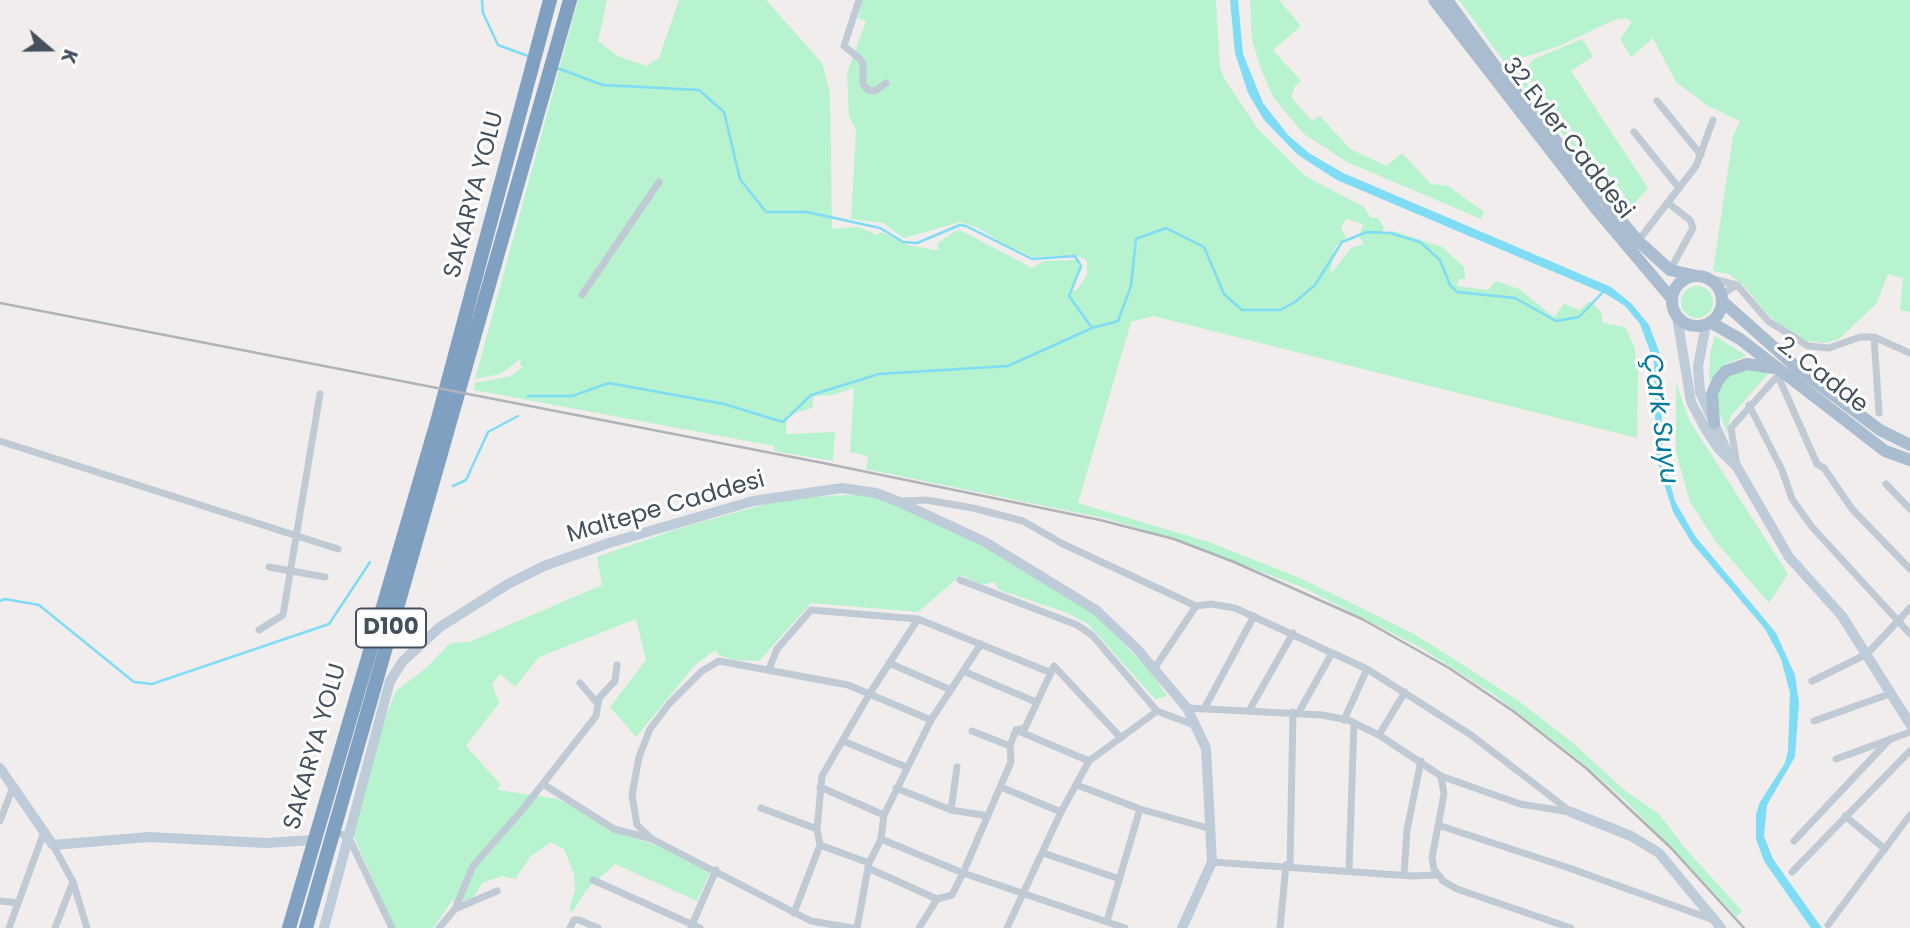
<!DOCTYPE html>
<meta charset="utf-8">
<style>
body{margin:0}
#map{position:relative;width:1910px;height:928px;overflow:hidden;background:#f1eded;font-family:Poppins,sans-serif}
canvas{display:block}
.north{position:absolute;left:14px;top:14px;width:70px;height:70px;-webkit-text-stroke:5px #fff;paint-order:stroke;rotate:110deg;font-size:19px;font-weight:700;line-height:28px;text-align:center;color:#44515d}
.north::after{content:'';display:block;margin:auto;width:24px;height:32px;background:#44515d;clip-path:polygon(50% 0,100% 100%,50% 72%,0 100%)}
</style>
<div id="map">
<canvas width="1910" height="928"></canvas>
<div class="north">K</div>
</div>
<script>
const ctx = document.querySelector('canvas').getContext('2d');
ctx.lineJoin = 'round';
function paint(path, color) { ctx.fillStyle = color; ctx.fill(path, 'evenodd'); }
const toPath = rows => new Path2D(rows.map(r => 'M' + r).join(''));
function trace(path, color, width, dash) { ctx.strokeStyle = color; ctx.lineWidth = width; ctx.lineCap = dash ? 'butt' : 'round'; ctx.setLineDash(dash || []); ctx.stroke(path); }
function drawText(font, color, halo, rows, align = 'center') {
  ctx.font = font + ' Poppins,sans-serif'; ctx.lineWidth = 6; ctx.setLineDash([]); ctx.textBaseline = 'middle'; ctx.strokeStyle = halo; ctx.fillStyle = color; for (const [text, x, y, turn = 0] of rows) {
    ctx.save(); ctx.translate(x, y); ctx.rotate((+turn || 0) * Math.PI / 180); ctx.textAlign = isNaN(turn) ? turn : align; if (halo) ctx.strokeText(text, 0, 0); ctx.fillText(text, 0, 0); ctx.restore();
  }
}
paint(toPath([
 [578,0,607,0,598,41,618,56,646,66,659,58,679,0,766,0,822,63,830,93,832,229,859,227,877,235,881,232,908,245,935,250,939,249,937,244,955,231,962,231,1032,268,1044,261,1077,260,1079,268,1070,291,1077,290,1087,275,1087,261,1076,255,1033,257,1006,245,976,227,960,222,904,238,883,223,851,219,856,129,849,117,847,73,866,21,858,18,862,0,1216,0,1220,68,1225,80,1258,129,1305,176,1364,207,1371,218,1378,218,1384,228,1381,234,1393,231,1442,247,1464,267,1465,279,1459,279,1457,286,1488,290,1496,281,1519,289,1554,317,1564,304,1580,310,1590,301,1601,312,1603,323,1625,327,1634,346,1638,369,1637,438,1153,316,1131,322,1078,503,1209,542,1300,578,1416,635,1516,699,1573,743,1623,789,1659,814,1684,847,1742,911,1737,917,1625,800,1579,760,1496,696,1421,648,1304,588,1181,541,1108,519,866,469,868,456,850,452,854,388,833,395,814,396,812,408,787,415,786,434,835,432,833,461,774,451,774,446,474,390,475,383,511,376,523,367,520,365,521,359,500,374,475,379],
 [1346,219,1363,224,1359,237,1364,244,1351,248,1330,275,1335,247,1346,237,1341,227],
 [1250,0,1279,0,1301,26,1273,50,1301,81,1295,86,1291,97,1312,121,1320,116,1350,149,1386,166,1402,153,1431,184,1448,186,1484,212,1481,219,1347,162,1304,134,1273,97,1261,69,1252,40],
 [1459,0,1910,0,1910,312,1900,310,1903,278,1888,274,1877,303,1839,339,1825,343,1799,340,1767,314,1745,287,1729,274,1713,271,1733,136,1740,121,1708,106,1676,82,1653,38,1631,57,1620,39,1632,22,1626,18,1614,20,1559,46,1505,63],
 [1582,39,1593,56,1571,71,1648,188,1627,212,1509,69,1519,73,1621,199,1625,195,1523,71,1534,59],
 '1681 302a16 16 0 1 1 32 0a16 16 0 1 1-32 0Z',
 [1715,336,1747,356,1727,363,1709,382,1710,353],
 [1738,369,1763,370,1768,374,1730,417,1727,433,1715,402,1724,379],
 [1676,383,1689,420,1788,574,1769,603,1716,542,1690,502,1676,452],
 [861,494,895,503,976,541,1095,614,1149,670,1167,696,1155,699,1088,624,1065,612,999,590,994,582,982,585,961,575,918,612,811,603,759,661,734,660,719,655,715,650,696,664,636,737,610,707,646,660,636,619,539,657,515,687,500,674,492,684,499,703,466,746,500,784,498,790,558,799,624,835,662,847,710,872,697,901,615,864,587,889,573,911,569,910,575,890,574,874,564,849,551,842,530,857,515,879,502,876,482,883,472,900,452,901,433,928,395,928,353,835,383,723,396,691,426,668,450,643,469,642,602,585,597,557,680,528,784,499]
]), '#b6f3ce');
paint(toPath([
 [1230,0,1238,0,1243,54,1263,103,1288,135,1309,153,1343,173,1611,287,1632,304,1649,325,1660,354,1663,457,1675,501,1695,536,1776,633,1795,675,1799,703,1795,757,1767,805,1764,836,1773,859,1822,928,1811,928,1792,901,1764,861,1756,839,1756,814,1760,802,1785,763,1788,751,1790,693,1781,659,1765,629,1692,543,1673,512,1656,458,1654,362,1640,324,1625,306,1606,294,1337,180,1298,155,1264,120,1248,93,1235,53]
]), '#7fdcf5');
trace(toPath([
 [482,0,483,13,498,45,528,56],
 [557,68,603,85,699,90,724,112,740,179,766,212,807,212,880,228,903,242,917,243,960,225,966,226,1032,259,1075,256,1081,266,1069,296,1092,328],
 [528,396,572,396,609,383,724,404,783,422,811,395,879,374,1008,366,1092,328,1118,321,1131,286,1136,239,1166,228,1204,247,1224,294,1242,310,1280,310,1295,302,1315,285,1342,242,1367,232,1390,233,1420,242,1440,260,1450,285,1457,292,1515,298,1556,321,1579,317,1603,292],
 [453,486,466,480,488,432,518,416],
 [0,601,5,599,39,605,134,682,152,684,329,624,370,562]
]), '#7fdcf5', 2.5);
trace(toPath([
 [859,0,844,46,860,59,863,64,863,84,868,90,875,91,886,83],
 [1657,101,1701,155],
 [1634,132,1679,188],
 [1668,203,1690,220,1693,228,1670,270],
 [1638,241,1696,166,1713,120],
 [1705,277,1737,285],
 [582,295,659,182],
 [1721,295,1737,285,1768,321,1808,346,1829,348,1860,337,1874,337,1910,353],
 [1874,337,1879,413],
 [1778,376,1817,464,1824,468,1852,509,1910,569],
 [1749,405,1782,470,1792,499,1812,527,1910,634],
 [0,441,338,549],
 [1737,466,1731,428,1781,372],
 [1886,484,1910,509],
 [902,501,926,500,973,508,1023,521,1063,544,1196,606],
 [269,567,325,577],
 [960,580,1077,625,1092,635,1157,711],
 [259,630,283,615,320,394],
 [889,663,951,690],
 [769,669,777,649,811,610,918,619],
 [1154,669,1196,606,1211,604,1235,608,1367,669,1471,735,1571,812],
 [963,671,1036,702],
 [1812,681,1867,654,1910,608],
 [580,683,598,704],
 [1187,708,1322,715,1348,720,1379,735,1441,776,1444,794,1432,858,1434,869,1443,881,1457,889,1571,928],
 [1204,709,1254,616],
 [1250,709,1293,633],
 [1299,712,1332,653],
 [1344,720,1367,669],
 [1814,721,1892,693],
 [1016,730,1089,761],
 [972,731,1010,746],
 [1379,735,1405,692],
 [843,741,906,767],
 [1836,759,1910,732],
 [1441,776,1520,804,1570,812],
 [543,784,614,829,652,839,811,921,852,928],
 [1077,785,1140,809,1211,829],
 [820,787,884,815],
 [1001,787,1061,812],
 [896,788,951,810,988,816],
 [761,808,817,829],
 [951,810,957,767],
 [1845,816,1885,849],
 [0,821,13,787],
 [1438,825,1569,868,1711,919],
 [333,832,348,836,392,928],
 [652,839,637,825,632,795,639,757,650,729,669,704,702,671,719,661,848,685,931,720],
 [881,839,963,873,1125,928],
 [1794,841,1890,739],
 [53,845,73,882,87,928],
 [820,845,869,863],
 [1043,853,1120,879],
 [1212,862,1412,876,1438,875],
 [1290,866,1293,712],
 [868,868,937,899],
 [1349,870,1354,723],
 [1792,872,1910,751],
 [1404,875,1407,830,1421,761],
 [593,880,700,928],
 [0,901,18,903],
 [455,909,473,866,523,809,596,716,599,698,615,681,617,665],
 [794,913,820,845,817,829,822,776,870,693,918,619,1049,672],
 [1107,921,1140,809],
 [1828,925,1910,815],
 [691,927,716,870],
 [9,928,44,832],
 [55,928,73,882],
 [439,928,455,909,497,891],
 [570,928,574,920,579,920,598,928],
 [857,928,869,863,881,839,884,815,931,720,981,644],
 [919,928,937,899,952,895,963,873,1011,762,1010,746,1016,730,1025,728,1054,666,1121,738],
 [1007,928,1061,812,1089,761,1157,711,1194,725],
 [1280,928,1286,865]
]), '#bfcad5', 7);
trace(toPath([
 [1677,317,1691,402,1706,430,1718,448,1737,467,1789,557,1842,616,1910,724],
 [1706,325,1698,366,1700,392,1728,454],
 [0,768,53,845,149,837,266,843,313,840],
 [1571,812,1631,836,1659,853,1721,928],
 [324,928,390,681,403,661,440,627,508,584,544,566,609,543,753,501,842,488,876,493,897,501,985,542,1096,610,1137,649,1187,708,1206,748,1212,862,1182,928]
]), '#becbd9', 10);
trace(toPath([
 [1434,0,1596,209,1672,299],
 [1447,0,1498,70,1638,241,1670,270,1697,276],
 '1672 301a25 25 0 1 1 50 0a25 25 0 1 1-50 0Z',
 [1722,301,1797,368,1880,430,1910,445],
 [1710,322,1740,339,1885,451,1910,460],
 [1714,423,1712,394,1718,380,1726,371,1747,364,1773,368]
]), '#aabdd0', 12);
trace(toPath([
 [289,928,437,422,550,0],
 [306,928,570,0]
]), '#80a0c2', 14);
trace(toPath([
 [0,303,828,464,1100,520,1174,539,1234,562,1362,619,1449,668,1513,711,1586,768,1671,848,1744,928]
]), '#afb3b9', 2.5);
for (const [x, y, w] of [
 [391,628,70]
]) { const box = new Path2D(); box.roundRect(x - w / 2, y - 19.5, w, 39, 5); ctx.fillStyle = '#fff'; ctx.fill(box); trace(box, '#44515d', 2); }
drawText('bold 23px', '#44515d', null, [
 ["D100",391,628]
]);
drawText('24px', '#44515d', '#fff', [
 ["32 Evler Caddesi",1567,139,52],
 ["SAKARYA YOLU",475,195,-75],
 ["2. Cadde",1822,376,38],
 ["Maltepe Caddesi",666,508,-16],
 ["SAKARYA YOLU",316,747,-74]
]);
drawText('italic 26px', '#037a9c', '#fff', [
 ["Çark Suyu",1659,419,82]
]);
</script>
